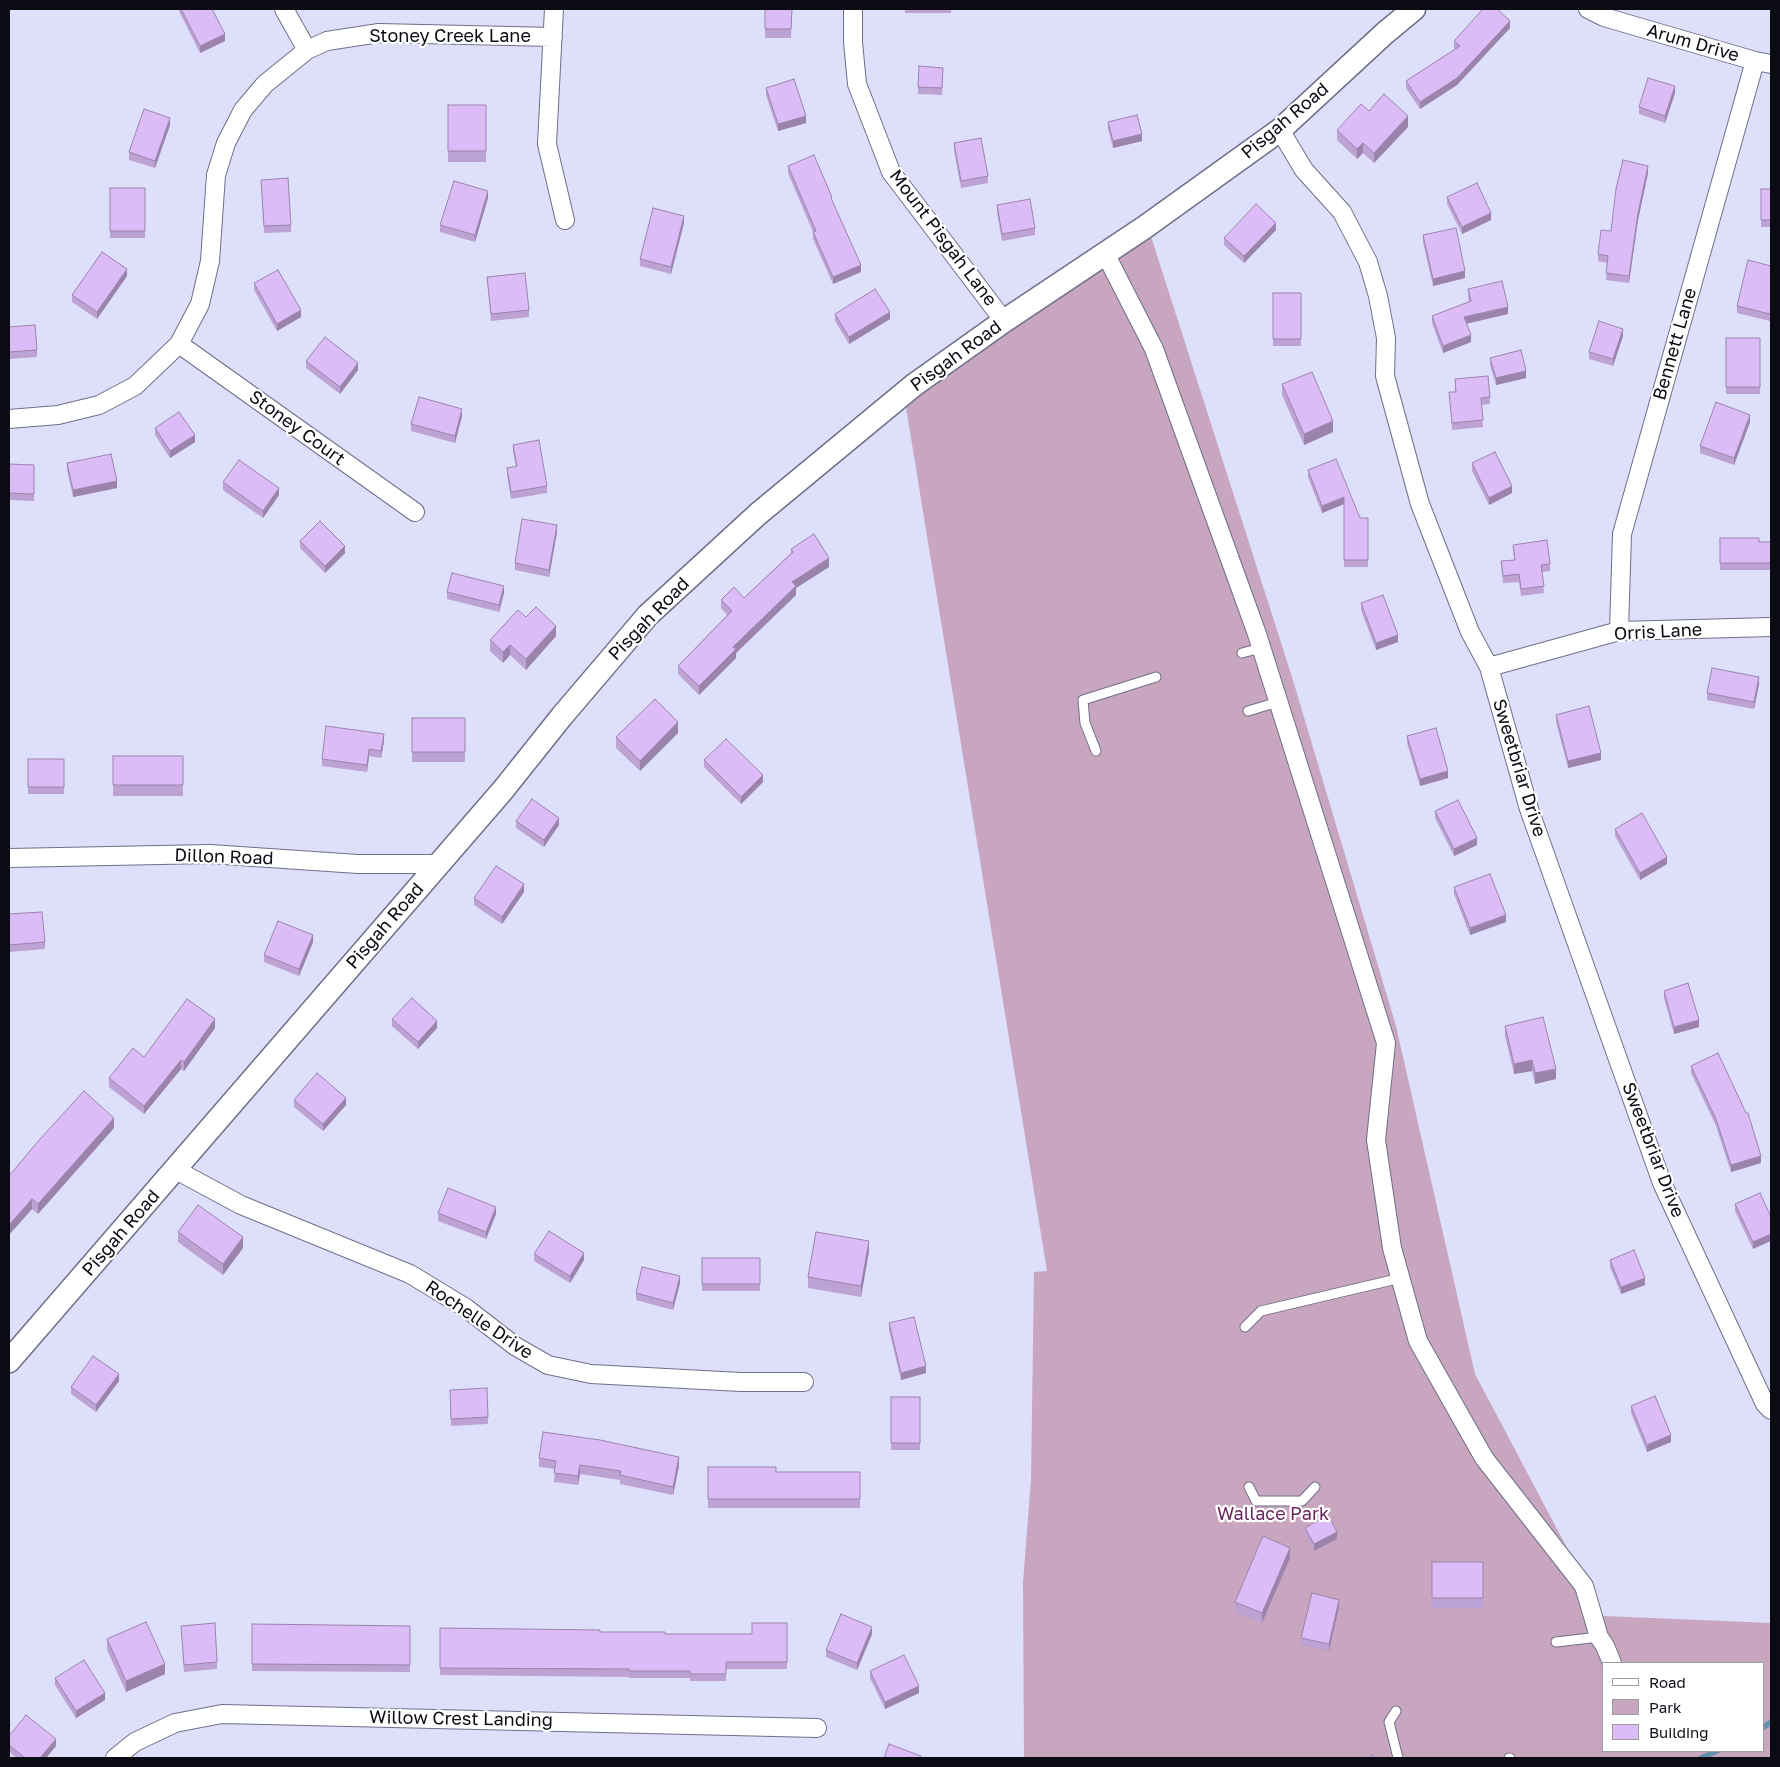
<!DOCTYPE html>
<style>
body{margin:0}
#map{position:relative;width:1780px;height:1767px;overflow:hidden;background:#dedffb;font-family:"Golos Text",sans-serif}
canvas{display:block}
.frame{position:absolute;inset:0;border:10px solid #0b0b14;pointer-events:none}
.legend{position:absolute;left:1602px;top:1662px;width:162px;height:90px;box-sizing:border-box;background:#fff;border:1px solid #9d9da1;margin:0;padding:6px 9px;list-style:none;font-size:15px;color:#0b0b14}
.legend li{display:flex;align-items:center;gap:10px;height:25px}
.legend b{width:25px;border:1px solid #9d9da1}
</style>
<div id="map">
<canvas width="1780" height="1767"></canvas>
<div class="frame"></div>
<ul class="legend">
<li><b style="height:6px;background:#fff"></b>Road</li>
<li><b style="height:14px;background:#c8a6bf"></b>Park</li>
<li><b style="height:14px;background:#dcbcf6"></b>Building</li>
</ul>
</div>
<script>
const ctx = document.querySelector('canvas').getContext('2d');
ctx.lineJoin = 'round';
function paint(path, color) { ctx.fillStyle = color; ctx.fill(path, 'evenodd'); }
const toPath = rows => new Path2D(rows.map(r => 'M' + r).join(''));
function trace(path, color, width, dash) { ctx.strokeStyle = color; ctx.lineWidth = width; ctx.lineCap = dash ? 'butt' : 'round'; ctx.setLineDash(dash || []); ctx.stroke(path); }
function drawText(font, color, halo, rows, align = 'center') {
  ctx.font = font + ' "Golos Text",sans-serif'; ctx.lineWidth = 4.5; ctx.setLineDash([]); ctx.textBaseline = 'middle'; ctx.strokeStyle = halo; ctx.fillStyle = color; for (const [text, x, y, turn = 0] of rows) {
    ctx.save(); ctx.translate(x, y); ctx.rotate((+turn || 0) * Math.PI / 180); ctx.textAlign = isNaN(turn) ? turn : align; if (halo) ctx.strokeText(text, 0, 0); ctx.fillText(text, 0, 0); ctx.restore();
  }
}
paint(toPath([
 [1148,227,1292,677,1396,1026,1475,1374,1603,1616,1771,1623,1771,1758,1024,1758,1023,1583,1031,1479,1034,1272,1047,1271,904,395],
 [1604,1663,1764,1663,1764,1751,1604,1751]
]), '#c8a6bf');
trace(toPath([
 [1764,1727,1771,1722],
 [1701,1758,1717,1751]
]), '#6291ae', 5.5);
const service = toPath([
 [1242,653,1261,648],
 [1248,711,1278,702],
 [1096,751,1085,723,1083,700,1156,677],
 [1245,1327,1261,1311,1401,1278],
 [1249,1487,1256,1501,1302,1501,1315,1487],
 [1556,1642,1599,1637],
 [1396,1711,1389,1722,1398,1758],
 [1509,1758,1510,1758]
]);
const minor = toPath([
 [284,9,307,50],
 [554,9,547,144,565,220],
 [853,9,853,42,857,84,891,172,1004,321],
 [1588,9,1604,17,1755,61,1771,64],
 [1280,130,1304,170,1342,212,1368,262,1378,296,1386,338,1385,376,1420,504,1470,632,1489,667,1529,809,1662,1183,1765,1404,1771,1410],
 [1105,253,1154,349,1257,634,1386,1043,1376,1140,1392,1248,1418,1341,1484,1458,1584,1586,1599,1637,1605,1646,1612,1663],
 [179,344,415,512],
 [9,419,58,415,99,405,135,386,179,344,200,304,210,261,216,175,226,143,243,110,265,84,307,50,327,41,379,33,553,37],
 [1619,631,1622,534,1755,61],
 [1489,667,1619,631,1771,627],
 [9,858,210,854,358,864,438,864],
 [176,1170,241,1205,410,1274,466,1308,515,1346,548,1365,591,1374,741,1382,804,1382],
 [115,1758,135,1742,175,1723,222,1714,817,1728]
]);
const tertiary = toPath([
 [9,1361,503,790,562,716,648,615,758,514,914,385,1004,321,1145,227,1280,130,1385,33,1414,9]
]);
trace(service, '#6f6f88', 11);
trace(minor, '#6f6f88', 20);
trace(tertiary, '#6f6f88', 25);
trace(service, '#fff', 9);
trace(minor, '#fff', 18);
trace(tertiary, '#fff', 22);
paint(toPath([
 [178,9,212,9,225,41,200,53],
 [765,9,792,9,791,38,765,38],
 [905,9,951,9,951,13,905,13],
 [1510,28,1457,85,1420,109,1406,88,1406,81,1455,49,1454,48,1454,41],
 [943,75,942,95,918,94,918,87],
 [766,88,806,123,778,131,766,95],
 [1675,93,1665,123,1639,114,1639,107],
 [448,105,486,105,486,162,448,162],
 [1369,111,1408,127,1374,163,1363,153,1357,159,1337,140,1337,130],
 [1108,122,1142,141,1113,148,1108,129],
 [170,125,155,168,129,160,129,152],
 [954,143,988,176,988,183,961,188,954,150],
 [788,166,832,202,861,272,833,284,813,239,813,232,788,173],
 [1648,173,1638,220,1629,283,1606,280,1607,263,1598,261,1598,254,1611,231],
 [261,180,291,225,291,232,264,233],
 [110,188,145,188,145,238,110,238],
 [1761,189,1771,189,1771,227,1761,227],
 [1447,197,1491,220,1462,234,1447,204],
 [488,198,475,242,440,232,440,225],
 [997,205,1035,228,1035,235,1002,241,997,212],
 [684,223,671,274,640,266,640,259],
 [1276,230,1244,263,1224,245,1224,238],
 [1423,235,1465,278,1433,286,1423,242],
 [1771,266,1770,321,1737,313,1737,306],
 [127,276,97,319,72,302,72,295],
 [487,277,529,310,529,317,491,321],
 [254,283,301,317,277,331,254,290],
 [1468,289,1508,314,1466,324,1471,342,1443,353,1432,323,1432,316,1469,302,1468,296],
 [1273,293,1301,293,1301,346,1273,346],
 [835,314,890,319,849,344,835,321],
 [9,327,37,350,37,357,9,359],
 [1623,336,1613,366,1589,359,1589,352],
 [1726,338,1760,338,1760,394,1726,394],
 [1490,358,1526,378,1496,385,1490,365],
 [306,361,358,370,340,394,306,368],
 [1455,379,1490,397,1490,404,1481,405,1483,427,1452,430,1449,392,1455,392],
 [1282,384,1333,432,1304,445,1282,395],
 [462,416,455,443,411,431,411,424],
 [1750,422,1734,465,1700,453,1700,446],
 [155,428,195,442,170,458,155,435],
 [513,445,547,486,547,493,511,499,507,475,507,468,516,467,513,452],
 [67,463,117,488,73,497,67,470],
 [1472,463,1512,493,1489,505,1472,471],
 [9,464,34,465,34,501,9,500],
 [1308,470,1360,518,1368,518,1368,567,1344,567,1344,504,1322,513,1308,477],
 [223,482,279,495,263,518,223,490],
 [557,532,549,577,515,570,515,563],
 [1720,538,1759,542,1771,542,1771,570,1720,570],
 [300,541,345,553,325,573,300,548],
 [1513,545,1550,564,1550,571,1542,572,1544,593,1521,596,1519,582,1503,583,1501,561,1514,560],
 [791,549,829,567,796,588,796,595,736,653,736,658,699,695,678,674,678,666,727,615,721,608,721,600,744,598,791,553],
 [447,592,504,593,499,612,447,599],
 [1361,603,1398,642,1376,650,1361,610],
 [526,617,556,636,526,670,510,655,503,663,490,651,490,640],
 [1759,684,1754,709,1707,700,1707,693],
 [1556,715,1601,760,1568,768,1556,722],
 [412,718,465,718,465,762,412,762],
 [678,733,640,771,616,748,616,737],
 [1407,736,1448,778,1420,786,1407,743],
 [384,741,381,758,369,756,367,772,322,766,322,759],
 [113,756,183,756,183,796,113,796],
 [28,759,64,759,64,794,28,794],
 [704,760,763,782,741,804,704,767],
 [1435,811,1477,845,1454,856,1435,818],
 [516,821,559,825,544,847,516,828],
 [1615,829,1667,864,1640,880,1615,836],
 [1454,887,1506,922,1470,935,1454,894],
 [524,892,502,924,474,905,474,898],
 [9,914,45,942,45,949,9,952],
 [313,942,299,976,264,962,264,955],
 [1664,991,1699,1027,1674,1034,1664,998],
 [392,1019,437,1028,418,1049,392,1026],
 [1505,1026,1556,1079,1535,1084,1532,1071,1514,1074,1505,1036],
 [215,1028,184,1071,181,1069,144,1114,109,1087,109,1078,144,1057],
 [1691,1066,1761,1163,1731,1172,1716,1126,1691,1073],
 [294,1100,346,1105,323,1131,294,1107],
 [114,1128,38,1214,32,1209,9,1176],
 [1735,1204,1771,1217,1753,1249,1735,1211],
 [438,1213,496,1214,486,1239,438,1221],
 [178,1232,243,1248,223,1275,178,1242],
 [869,1251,861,1297,808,1288,808,1277],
 [534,1254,584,1260,570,1283,534,1261],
 [702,1258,760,1258,760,1291,702,1291],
 [1610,1260,1645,1285,1621,1294,1610,1267],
 [680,1283,673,1310,636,1300,636,1293],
 [889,1323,926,1373,901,1380,889,1330],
 [119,1381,96,1412,71,1394,71,1387],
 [450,1397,488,1417,488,1424,451,1426],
 [891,1397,920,1397,920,1450,891,1450],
 [1631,1406,1671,1442,1647,1452,1631,1413],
 [539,1458,679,1466,673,1495,620,1484,620,1480,580,1474,578,1485,554,1482,555,1469,539,1467],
 [708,1467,776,1472,860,1472,860,1508,708,1508],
 [1305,1528,1337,1539,1314,1551,1305,1535],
 [1290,1558,1262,1623,1235,1612,1235,1602],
 [1432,1562,1483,1562,1483,1608,1432,1608],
 [1339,1607,1329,1651,1301,1645,1301,1638],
 [787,1623,787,1669,726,1669,726,1681,690,1681,690,1678,629,1678,629,1677,440,1675,440,1628,665,1634,752,1634],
 [252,1624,410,1626,410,1672,252,1671],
 [181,1626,217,1662,217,1669,184,1672],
 [872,1634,857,1670,826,1657,826,1650],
 [107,1639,165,1674,126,1692,107,1650],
 [870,1671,919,1693,885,1709,870,1678],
 [55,1678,105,1700,76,1718,55,1685],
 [9,1736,56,1746,46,1758,17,1758,9,1752]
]), '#bda2d4');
paint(toPath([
 [1510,21,1510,28,1457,85,1420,109,1420,102],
 [225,34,225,41,200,53,200,46],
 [1675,86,1675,93,1665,123,1665,116],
 [806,116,806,123,778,131,778,124],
 [1408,116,1408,127,1374,163,1374,153],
 [170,118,170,125,155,168,155,161],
 [1142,134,1142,141,1113,148,1113,141],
 [1363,143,1363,153,1357,159,1357,149],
 [1648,166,1648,173,1638,220,1629,283,1629,276,1638,213],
 [488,191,488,198,475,242,475,235],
 [1491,213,1491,220,1462,234,1462,227],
 [684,216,684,223,671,274,671,267],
 [1276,223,1276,230,1244,263,1244,256],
 [861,265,861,272,833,284,833,277],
 [127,269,127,276,97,319,97,312],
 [1465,271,1465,278,1433,286,1433,279],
 [1508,307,1508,314,1464,324,1464,317],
 [301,310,301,317,277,331,277,324],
 [890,312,890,319,849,344,849,337],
 [1623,329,1623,336,1613,366,1613,359],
 [1471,335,1471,342,1443,353,1443,346],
 [358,363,358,370,340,394,340,387],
 [1526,371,1526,378,1496,385,1496,378],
 [462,409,462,416,455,443,455,436],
 [1750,415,1750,422,1734,465,1734,458],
 [1333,421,1333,432,1304,445,1304,434],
 [195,435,195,442,170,458,170,451],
 [117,481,117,488,73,497,73,490],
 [1512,486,1512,493,1489,505,1489,498],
 [279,488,279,495,263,518,263,511],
 [1344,497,1344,504,1322,513,1322,506],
 [557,525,557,532,549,577,549,570],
 [345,546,345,553,325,573,325,566],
 [829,558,829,567,796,588,796,595,736,653,736,658,699,695,699,686,733,647,792,582],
 [504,586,504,593,499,612,499,605],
 [556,626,556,636,526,670,526,659],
 [1398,635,1398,642,1376,650,1376,643],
 [510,645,510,655,503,663,503,652],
 [1759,677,1759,684,1754,709,1754,702],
 [678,722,678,733,640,771,640,761],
 [384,734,384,741,381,758,381,751],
 [369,749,369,756,367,772,367,765],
 [1601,753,1601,760,1568,768,1568,761],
 [1448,771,1448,778,1420,786,1420,779],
 [763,775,763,782,741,804,741,797],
 [559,818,559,825,544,847,544,840],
 [1477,838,1477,845,1454,856,1454,849],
 [1667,857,1667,864,1640,880,1640,873],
 [524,884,524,892,502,924,502,917],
 [1506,915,1506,922,1470,935,1470,928],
 [313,935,313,942,299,976,299,969],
 [215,1019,215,1028,184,1071,184,1062],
 [1699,1020,1699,1027,1674,1034,1674,1027],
 [437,1021,437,1028,418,1049,418,1042],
 [181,1060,181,1069,144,1114,144,1106],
 [1532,1060,1532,1071,1514,1074,1514,1064],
 [1556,1069,1556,1079,1535,1084,1535,1073],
 [346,1098,346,1105,323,1131,323,1124],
 [114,1118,114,1128,38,1214,38,1204],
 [1761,1156,1761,1163,1731,1172,1731,1165],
 [32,1199,32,1209,9,1235,9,1225],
 [496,1207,496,1214,486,1239,486,1232],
 [1771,1234,1771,1241,1753,1249,1753,1242],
 [243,1237,243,1248,223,1275,223,1264],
 [869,1241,869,1251,861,1297,861,1286],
 [584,1253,584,1260,570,1283,570,1276],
 [680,1276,680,1283,673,1310,673,1303],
 [1645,1278,1645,1285,1621,1294,1621,1287],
 [926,1366,926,1373,901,1380,901,1373],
 [119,1374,119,1381,96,1412,96,1405],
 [1671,1435,1671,1442,1647,1452,1647,1445],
 [679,1457,679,1466,673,1495,673,1487],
 [580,1465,580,1474,578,1485,578,1476],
 [1337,1532,1337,1539,1314,1551,1314,1544],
 [1290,1548,1290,1558,1262,1623,1262,1613],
 [1339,1600,1339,1607,1329,1651,1329,1644],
 [872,1627,872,1634,857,1670,857,1663],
 [165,1664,165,1674,126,1692,126,1681],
 [919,1686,919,1693,885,1709,885,1702],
 [105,1693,105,1700,76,1718,76,1711],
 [56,1739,56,1746,46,1758,40,1758]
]), '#9a84ac');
const building = toPath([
 [181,9,212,9,225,34,200,46,181,9],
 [765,9,792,9,791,29,765,29,765,9],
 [1483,9,1497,9,1510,21,1457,78,1420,102,1406,81,1460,46,1454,41,1483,9],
 [919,66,943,68,942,88,918,87,919,66],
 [1648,78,1675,86,1665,116,1639,107,1648,78],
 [794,79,806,116,778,124,766,88,794,79],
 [1384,94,1408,116,1374,153,1363,143,1357,149,1337,130,1361,104,1369,111,1384,94],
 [448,105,486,105,486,151,448,151,448,105],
 [144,109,170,118,155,161,129,152,144,109],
 [1137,115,1142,134,1113,141,1108,122,1137,115],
 [981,138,988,176,961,181,954,143,981,138],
 [814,155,832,197,831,198,861,265,833,277,813,232,816,231,788,166,814,155],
 [1623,160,1648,166,1638,213,1629,276,1606,273,1608,256,1598,254,1601,230,1611,231,1616,189,1623,160],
 [288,178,291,225,264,226,261,180,288,178],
 [454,181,488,191,475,235,440,225,454,181],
 [1477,183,1491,213,1462,227,1447,197,1477,183],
 [110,188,145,188,145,231,110,231,110,188],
 [1761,189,1771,189,1771,220,1761,220,1761,189],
 [1030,199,1035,228,1002,234,997,205,1030,199],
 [1256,204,1276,223,1244,256,1224,238,1256,204],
 [653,208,684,216,671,267,640,259,653,208],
 [1456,228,1465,271,1433,279,1423,235,1456,228],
 [102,252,127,269,97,312,72,295,102,252],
 [1748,260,1771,266,1771,309,1770,314,1737,306,1748,260],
 [278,270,301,310,277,324,254,283,278,270],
 [525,273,529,310,491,314,487,277,525,273],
 [1502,281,1508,307,1464,317,1471,335,1443,346,1432,316,1471,301,1468,289,1502,281],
 [875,289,890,312,849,337,835,314,875,289],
 [1273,293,1301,293,1301,339,1273,339,1273,293],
 [1599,321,1623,329,1613,359,1589,352,1599,321],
 [35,325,37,350,9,352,9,327,35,325],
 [325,337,358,363,340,387,306,361,325,337],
 [1726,338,1760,338,1760,387,1726,387,1726,338],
 [1521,350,1526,371,1496,378,1490,358,1521,350],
 [1312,372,1333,421,1304,434,1282,384,1312,372],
 [1488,376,1490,397,1481,398,1483,420,1452,423,1449,392,1456,392,1455,379,1488,376],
 [419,397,462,409,455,436,411,424,419,397],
 [1716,402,1750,415,1734,458,1700,446,1716,402],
 [179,412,195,435,170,451,155,428,179,412],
 [539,440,547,486,511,492,507,468,517,466,513,445,539,440],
 [1495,452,1512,486,1489,498,1472,463,1495,452],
 [111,454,117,481,73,490,67,463,111,454],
 [1336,459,1360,518,1368,518,1368,560,1344,560,1344,497,1322,506,1308,470,1336,459],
 [239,460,279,488,263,511,223,482,239,460],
 [9,464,34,465,34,494,9,493,9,464],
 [522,519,557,525,549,570,515,563,522,519],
 [320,521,345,546,325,566,300,541,320,521],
 [814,534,829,558,792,582,796,586,733,647,736,649,699,686,678,666,732,611,721,600,734,587,744,598,793,552,791,549,814,534],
 [1720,538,1759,538,1759,542,1771,542,1771,563,1720,563,1720,538],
 [1547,540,1550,564,1541,565,1544,586,1521,589,1519,574,1503,576,1501,561,1515,560,1513,545,1547,540],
 [452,573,504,586,499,605,447,592,452,573],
 [1383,595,1398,635,1376,643,1361,603,1383,595],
 [536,607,556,626,526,659,510,645,503,652,490,640,518,610,526,617,536,607],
 [1712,668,1759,677,1754,702,1707,693,1712,668],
 [655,699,678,722,640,761,616,737,655,699],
 [1589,706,1601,753,1568,761,1556,715,1589,706],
 [412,718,465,718,465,752,412,752,412,718],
 [326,726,384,734,381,751,369,749,367,765,322,759,326,726],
 [1436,728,1448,771,1420,779,1407,736,1436,728],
 [726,739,763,775,741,797,704,760,726,739],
 [113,756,183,756,183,785,113,785,113,756],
 [28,759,64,759,64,787,28,787,28,759],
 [532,799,559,818,544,840,516,821,532,799],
 [1458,800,1477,838,1454,849,1435,811,1458,800],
 [1642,813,1667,857,1640,873,1615,829,1642,813],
 [496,866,524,884,502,917,474,898,496,866],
 [1490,874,1506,915,1470,928,1454,887,1490,874],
 [42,912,45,942,9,945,9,914,42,912],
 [278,921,313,935,299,969,264,955,278,921],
 [1688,983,1699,1020,1674,1027,1664,991,1688,983],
 [412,998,437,1021,418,1042,392,1019,412,998],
 [187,999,215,1019,184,1062,181,1060,144,1106,109,1078,133,1048,144,1057,187,999],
 [1543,1017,1556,1069,1535,1073,1532,1060,1514,1064,1505,1026,1543,1017],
 [1718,1053,1746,1113,1748,1113,1761,1156,1731,1165,1716,1119,1691,1066,1718,1053],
 [317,1073,346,1098,323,1124,294,1100,317,1073],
 [84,1091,114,1118,38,1204,32,1199,9,1225,9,1176,40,1139,84,1091],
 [448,1188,496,1207,486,1232,438,1213,448,1188],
 [1760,1193,1771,1217,1771,1234,1753,1242,1735,1204,1760,1193],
 [198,1205,243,1237,223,1264,178,1232,198,1205],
 [549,1231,584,1253,570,1276,534,1254,549,1231],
 [816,1232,869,1241,861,1286,808,1277,816,1232],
 [1634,1250,1645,1278,1621,1287,1610,1260,1634,1250],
 [702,1258,760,1258,760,1284,702,1284,702,1258],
 [642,1267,680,1276,673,1303,636,1293,642,1267],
 [914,1317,926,1366,901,1373,889,1323,914,1317],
 [93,1356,119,1374,96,1405,71,1387,93,1356],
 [487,1388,488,1417,451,1419,450,1390,487,1388],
 [1655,1396,1671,1435,1647,1445,1631,1406,1655,1396],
 [891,1397,920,1397,920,1443,891,1443,891,1397],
 [543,1432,600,1440,679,1457,673,1487,620,1475,621,1471,580,1465,578,1476,554,1473,556,1461,539,1458,543,1432],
 [708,1467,776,1467,776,1472,860,1472,860,1499,708,1499,708,1467],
 [1328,1515,1337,1532,1314,1544,1305,1528,1328,1515],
 [1263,1536,1290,1548,1262,1613,1235,1602,1263,1536],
 [1432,1562,1483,1562,1483,1598,1432,1598,1432,1562],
 [1312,1593,1339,1600,1329,1644,1301,1638,1312,1593],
 [841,1614,872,1627,857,1663,826,1650,841,1614],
 [146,1622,165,1664,126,1681,107,1639,146,1622],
 [215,1623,217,1662,184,1665,181,1626,215,1623],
 [752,1623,787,1623,787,1662,726,1662,726,1674,690,1674,690,1671,629,1671,629,1669,440,1668,440,1628,600,1630,600,1632,665,1632,665,1634,752,1634,752,1623],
 [252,1624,410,1626,410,1665,252,1664,252,1624],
 [904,1655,919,1686,885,1702,870,1671,904,1655],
 [84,1660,105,1693,76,1711,55,1678,84,1660],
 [26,1715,56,1739,40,1758,25,1758,9,1745,9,1736,26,1715],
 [889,1744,921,1756,920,1758,884,1758,889,1744],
 [1373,1755,1375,1758,1368,1758,1373,1755]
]);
paint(building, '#dcbcf6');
trace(building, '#9a84ac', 1);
drawText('18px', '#0b0b14', '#fff', [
 ["Stoney Creek Lane",450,36],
 ["Arum Drive",1693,43,16],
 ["Pisgah Road",1285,121,-40],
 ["Mount Pisgah Lane",943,238,53],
 ["Bennett Lane",1675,344,-74],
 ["Pisgah Road",956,356,-36],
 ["Stoney Court",297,428,36],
 ["Pisgah Road",649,619,-46],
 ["Orris Lane",1658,632,-3],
 ["Sweetbriar Drive",1519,768,73],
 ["Dillon Road",224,857,2],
 ["Pisgah Road",385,926,-49],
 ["Sweetbriar Drive",1653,1150,69],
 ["Pisgah Road",121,1233,-49],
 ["Rochelle Drive",479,1320,34],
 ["Willow Crest Landing",461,1719,1]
]);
drawText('18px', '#6a295e', '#fff', [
 ["Wallace Park",1273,1514]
]);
</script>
